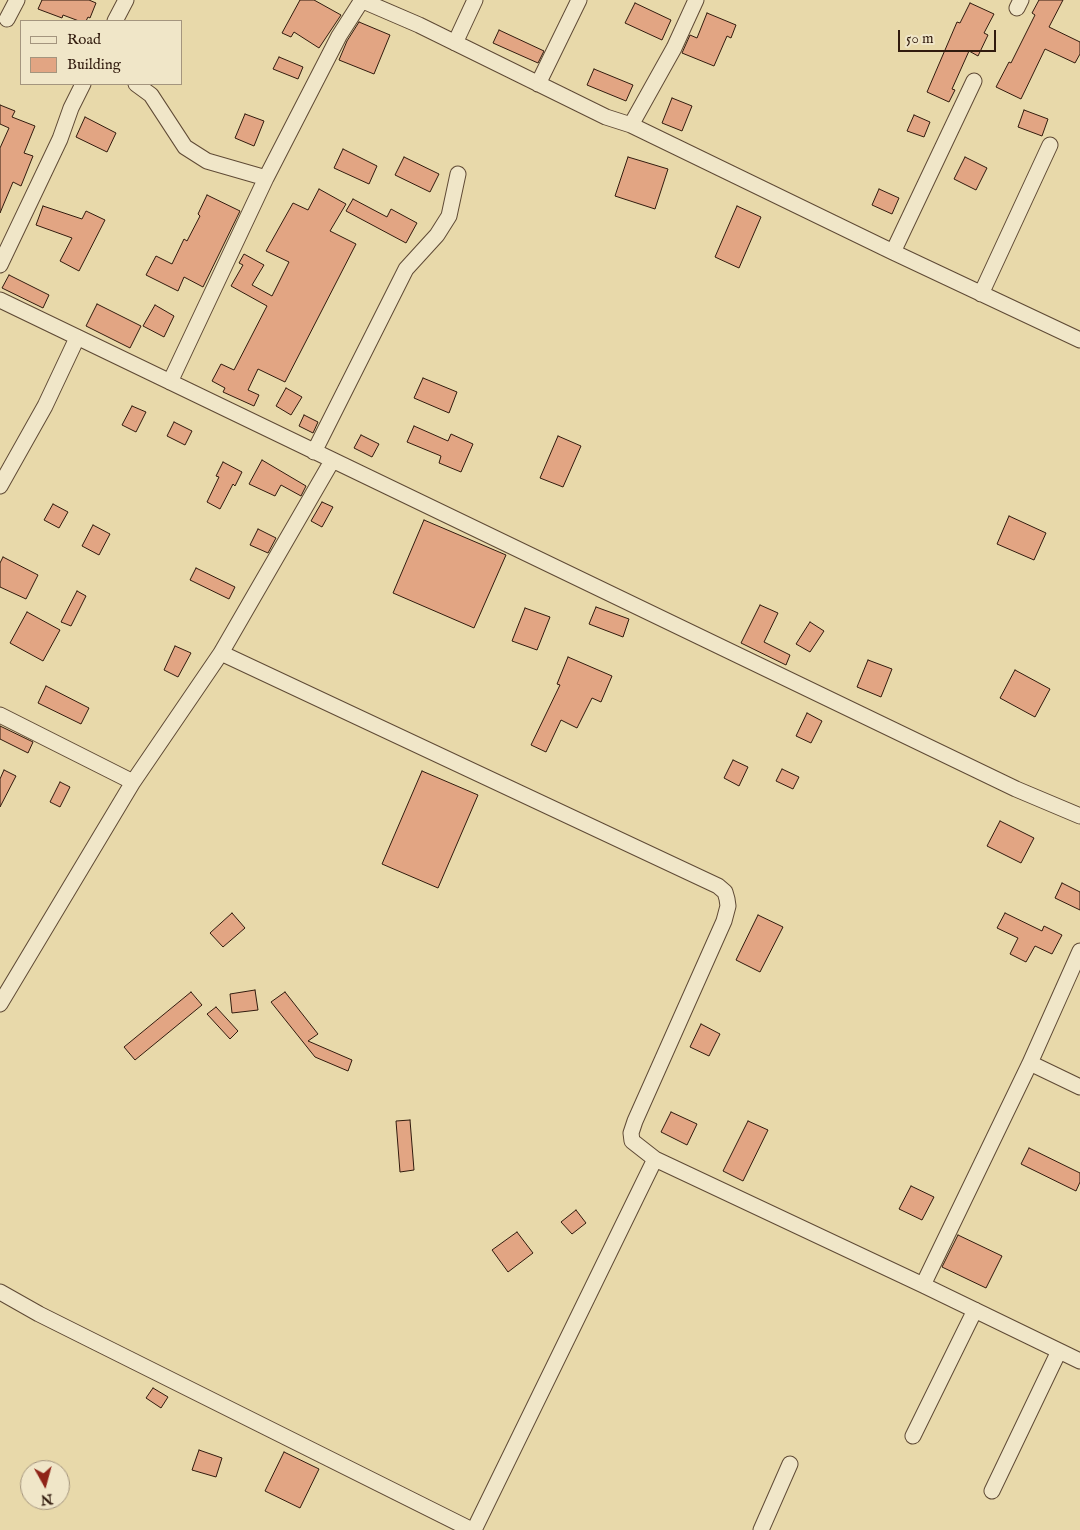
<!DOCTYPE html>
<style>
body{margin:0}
#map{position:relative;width:1080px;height:1530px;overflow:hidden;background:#e8d9aa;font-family:"IM FELL English",serif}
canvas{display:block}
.legend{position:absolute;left:20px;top:20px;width:162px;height:65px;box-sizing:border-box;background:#f0e6c8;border:1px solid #a4957e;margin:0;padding:6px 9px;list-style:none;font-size:15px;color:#311b0e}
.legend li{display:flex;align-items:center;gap:10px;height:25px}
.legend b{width:25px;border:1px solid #a4957e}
.north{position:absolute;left:20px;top:1460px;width:50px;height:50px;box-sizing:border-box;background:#f0e6c8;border:1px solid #a4957e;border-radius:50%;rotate:173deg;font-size:14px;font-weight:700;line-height:20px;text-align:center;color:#311b0e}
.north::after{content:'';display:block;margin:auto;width:18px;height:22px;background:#8f2418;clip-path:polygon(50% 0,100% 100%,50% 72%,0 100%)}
.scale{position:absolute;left:898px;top:30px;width:98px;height:22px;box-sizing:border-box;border:2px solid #311b0e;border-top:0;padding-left:6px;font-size:15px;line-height:18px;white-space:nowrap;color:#311b0e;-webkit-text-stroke:4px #f0e6c8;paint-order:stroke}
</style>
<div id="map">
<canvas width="1080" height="1530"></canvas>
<ul class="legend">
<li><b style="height:6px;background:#f0e6c8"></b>Road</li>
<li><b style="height:14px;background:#e2a583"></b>Building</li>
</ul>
<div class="north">N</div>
<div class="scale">50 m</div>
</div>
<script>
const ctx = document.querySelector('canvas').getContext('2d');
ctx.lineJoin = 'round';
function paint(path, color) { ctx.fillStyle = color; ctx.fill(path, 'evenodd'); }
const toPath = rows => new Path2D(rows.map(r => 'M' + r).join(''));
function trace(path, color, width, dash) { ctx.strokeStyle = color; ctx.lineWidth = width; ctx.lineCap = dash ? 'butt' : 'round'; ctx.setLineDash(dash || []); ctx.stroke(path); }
const building = toPath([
 [42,0,89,0,96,3,90,18,88,17,86,21,79,21,63,15,62,18,38,9,42,0],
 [300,0,314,0,341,15,319,48,294,32,291,37,282,33,300,0],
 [1039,0,1063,0,1049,27,1080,42,1080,54,1075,63,1045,49,1021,99,996,87,1009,62,1011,63,1035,15,1032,13,1039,0],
 [635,3,671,20,662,40,625,23,635,3],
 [970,3,994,14,984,33,988,35,978,56,969,51,952,89,955,90,949,102,927,92,957,22,960,23,970,3],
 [707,13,736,25,731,38,727,36,714,66,682,53,690,35,697,38,707,13],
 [359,22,390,35,374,74,339,60,347,41,359,22],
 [499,30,544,51,538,63,493,43,499,30],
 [279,57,303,67,298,79,273,69,279,57],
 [594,69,633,85,626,101,587,85,594,69],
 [672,98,692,106,682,131,662,123,672,98],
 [0,105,15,111,12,117,35,126,24,153,33,156,21,186,13,182,0,213,0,148,9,128,0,124,0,105],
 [1024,110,1048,119,1042,136,1018,127,1024,110],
 [245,114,264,121,254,146,235,138,245,114],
 [914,115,930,122,924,137,907,131,914,115],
 [85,117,116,133,107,152,76,137,85,117],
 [343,149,377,166,369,184,334,168,343,149],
 [404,157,439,174,430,192,395,175,404,157],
 [628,157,668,169,655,209,615,196,628,157],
 [965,157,987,168,976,190,954,179,965,157],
 [319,189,346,204,330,231,356,244,285,382,258,369,248,390,259,395,254,406,223,392,225,388,212,381,221,364,234,370,267,306,231,286,243,265,239,263,244,254,264,265,252,285,272,296,289,262,266,251,293,203,308,210,319,189],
 [879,189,899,198,892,214,872,205,879,189],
 [207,195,240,211,203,287,184,277,178,291,146,275,156,256,172,264,184,239,187,241,200,216,198,214,207,195],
 [353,199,387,217,391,209,417,223,406,243,346,211,353,199],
 [43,206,82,219,86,211,105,220,79,271,60,261,72,238,36,225,43,206],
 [737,206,761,217,739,268,715,257,737,206],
 [9,275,49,295,43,308,2,288,9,275],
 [97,304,141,326,130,348,86,326,97,304],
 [155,305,174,316,164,337,143,326,155,305],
 [423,378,457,392,449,413,414,398,423,378],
 [286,388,302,397,291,415,276,406,286,388],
 [132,406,146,412,136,432,122,425,132,406],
 [304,415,318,422,313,433,299,426,304,415],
 [174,422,192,431,185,445,167,436,174,422],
 [414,426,448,441,451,434,473,444,461,472,439,463,441,456,407,442,414,426],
 [361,435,379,444,372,457,354,448,361,435],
 [558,436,581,446,563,487,540,478,558,436],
 [262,460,306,486,301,496,281,485,275,496,249,484,262,460],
 [223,462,242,472,235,486,233,484,220,509,207,502,219,477,216,476,223,462],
 [322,502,333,507,322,527,311,521,322,502],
 [53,504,68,512,59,528,44,520,53,504],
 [1009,516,1046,533,1034,560,997,544,1009,516],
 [424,520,506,555,474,628,393,593,424,520],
 [93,525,110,534,99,555,82,546,93,525],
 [258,529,276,538,268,553,250,545,258,529],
 [3,557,38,575,26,599,0,587,0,563,3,557],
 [196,568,235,587,229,599,190,580,196,568],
 [77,591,86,596,71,626,61,622,77,591],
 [760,605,778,613,764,642,790,655,786,665,741,643,760,605],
 [596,607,629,619,623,637,589,624,596,607],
 [525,608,550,617,537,650,512,641,525,608],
 [27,612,60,630,43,661,10,643,27,612],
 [810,622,824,631,810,652,796,644,810,622],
 [175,646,191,653,178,677,164,670,175,646],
 [568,657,612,676,601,702,592,698,577,728,561,720,546,752,531,745,560,685,557,684,568,657],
 [868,660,892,669,881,697,857,687,868,660],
 [1015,670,1050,689,1035,717,1000,698,1015,670],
 [46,686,89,708,81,724,38,703,46,686],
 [807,713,822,721,811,743,796,736,807,713],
 [0,726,33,742,28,753,0,739,0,726],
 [733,760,748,767,739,786,724,778,733,760],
 [782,769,799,777,793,789,776,781,782,769],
 [4,770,16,776,0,807,0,779,4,770],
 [422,771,478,795,438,888,382,864,422,771],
 [60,782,70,787,60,807,50,802,60,782],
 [1000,821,1034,838,1021,863,987,846,1000,821],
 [1062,883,1080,892,1080,910,1055,898,1062,883],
 [232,913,245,928,223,947,210,933,232,913],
 [1005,913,1042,931,1044,926,1062,935,1052,954,1035,946,1026,962,1010,954,1018,938,997,928,1005,913],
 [758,915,783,927,760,972,736,960,758,915],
 [255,990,258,1010,232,1013,230,994,255,990],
 [191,992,202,1005,135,1060,124,1047,191,992],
 [285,992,318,1034,308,1041,352,1060,348,1071,315,1057,271,1002,285,992],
 [216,1007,238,1031,230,1039,207,1014,216,1007],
 [701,1024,720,1034,709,1056,690,1047,701,1024],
 [671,1112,697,1124,687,1145,661,1132,671,1112],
 [410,1120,414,1170,400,1172,396,1121,410,1120],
 [748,1121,768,1130,743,1181,723,1171,748,1121],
 [1029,1148,1080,1173,1080,1182,1076,1191,1021,1164,1029,1148],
 [911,1186,934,1197,922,1220,899,1209,911,1186],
 [576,1210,586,1223,572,1234,561,1222,576,1210],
 [517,1232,533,1253,508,1272,492,1250,517,1232],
 [958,1235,1002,1256,986,1288,942,1267,958,1235],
 [153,1388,168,1397,161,1408,146,1398,153,1388],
 [199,1450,222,1458,216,1477,192,1470,199,1450],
 [284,1452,319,1469,300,1508,265,1491,284,1452]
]);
paint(building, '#e2a583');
trace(building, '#311b0e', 1);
const street = toPath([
 [361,0,419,25,606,117,631,125,893,252,1080,340],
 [1017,8,1021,0],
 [7,19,17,0],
 [115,21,126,0],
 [455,43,475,0],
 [136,84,151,95,185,147,207,161,266,178],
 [538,84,579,0],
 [631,125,674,48,696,0],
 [893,252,974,81],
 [0,265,60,139,71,108,83,84],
 [981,294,1050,145],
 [0,300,1016,789,1080,816],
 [170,382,266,178,339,36,362,0],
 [314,452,406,269,437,235,449,216,458,174],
 [0,486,45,406,77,338],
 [221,653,718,886,725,892,727,899,728,906,724,921,635,1121,631,1133,632,1141,655,1159,923,1285,1080,1361],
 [0,715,133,782],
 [0,1004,133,782,221,653,332,461],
 [1030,1063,1080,1087],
 [923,1285,1030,1063,1080,951],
 [0,1292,39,1314,472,1530],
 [913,1436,975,1310],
 [992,1491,1059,1351],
 [474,1530,655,1159],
 [761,1530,790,1464]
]);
trace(street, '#5f4a35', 17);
trace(street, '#f0e6c8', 15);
</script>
